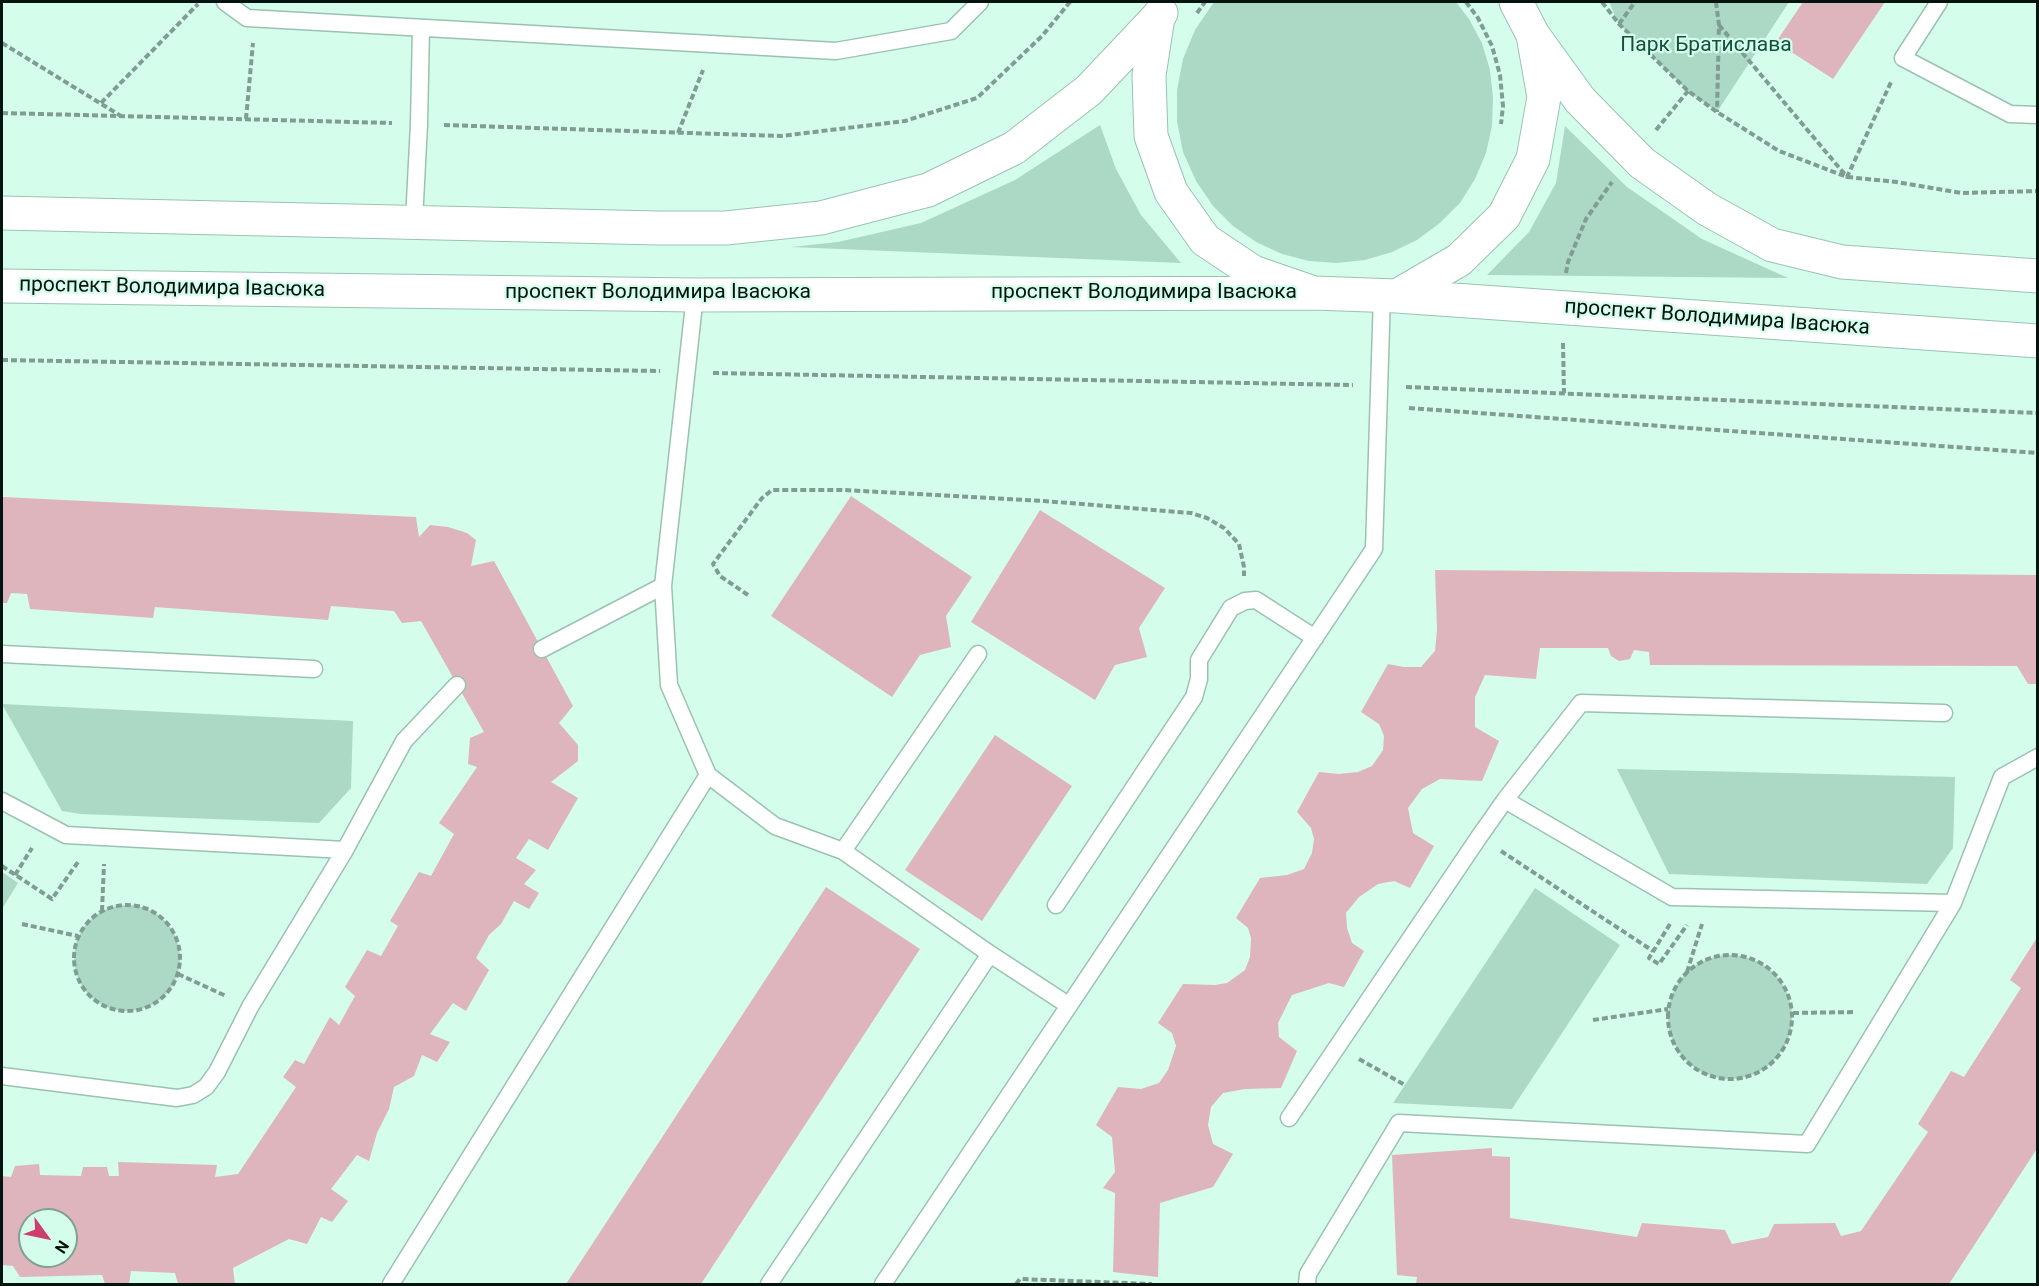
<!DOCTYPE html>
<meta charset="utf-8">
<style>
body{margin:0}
#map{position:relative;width:2039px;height:1286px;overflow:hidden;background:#d4fdec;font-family:Roboto,sans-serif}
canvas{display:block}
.frame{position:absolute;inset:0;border:3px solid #05140e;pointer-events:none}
.north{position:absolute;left:18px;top:1208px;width:60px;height:60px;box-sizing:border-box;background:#d4fdec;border:2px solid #81a093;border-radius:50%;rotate:123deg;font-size:16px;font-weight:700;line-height:24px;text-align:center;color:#05140e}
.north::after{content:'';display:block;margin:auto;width:21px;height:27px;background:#cc3e6b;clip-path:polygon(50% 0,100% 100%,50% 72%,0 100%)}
</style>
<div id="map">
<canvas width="2039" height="1286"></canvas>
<div class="frame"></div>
<div class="north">N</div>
</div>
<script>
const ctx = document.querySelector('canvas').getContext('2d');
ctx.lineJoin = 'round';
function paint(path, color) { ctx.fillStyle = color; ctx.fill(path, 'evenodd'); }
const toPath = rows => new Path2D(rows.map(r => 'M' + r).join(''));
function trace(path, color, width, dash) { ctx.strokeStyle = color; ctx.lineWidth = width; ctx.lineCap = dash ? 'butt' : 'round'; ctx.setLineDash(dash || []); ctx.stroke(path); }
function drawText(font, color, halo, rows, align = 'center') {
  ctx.font = font + ' Roboto,sans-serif'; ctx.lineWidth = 4.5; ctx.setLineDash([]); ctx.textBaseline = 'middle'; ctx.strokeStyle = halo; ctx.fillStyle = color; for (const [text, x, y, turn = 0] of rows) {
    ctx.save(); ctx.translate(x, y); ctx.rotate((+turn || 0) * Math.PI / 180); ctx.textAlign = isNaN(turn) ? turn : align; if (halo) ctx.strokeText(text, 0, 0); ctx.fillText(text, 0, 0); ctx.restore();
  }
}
paint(toPath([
 [1214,2,1456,2,1469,19,1482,43,1490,70,1493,98,1492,126,1486,153,1475,179,1460,203,1440,223,1417,240,1392,252,1365,260,1337,263,1309,261,1282,254,1256,242,1233,226,1213,206,1196,181,1183,152,1177,121,1177,90,1183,59,1195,30],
 [1609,2,1789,2,1717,112,1688,91,1619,24],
 [1100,125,1116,169,1141,215,1181,263,791,247,838,242,921,223,1015,180],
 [1565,126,1627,187,1702,239,1788,278,1487,275,1529,232,1556,183],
 [2,704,353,721,351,788,319,823,81,814,62,811],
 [1617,769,1955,777,1953,848,1927,884,1669,874],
 [2,872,18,883,2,909],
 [1535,888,1620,945,1512,1109,1393,1103],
 '74 958a53 53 0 1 1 106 0a53 53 0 1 1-106 0Z',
 '1668 1017a62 62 0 1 1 124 0a62 62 0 1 1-124 0Z'
]), '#abd9c6');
paint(toPath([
 [1803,2,1885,2,1833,79,1776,42],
 [851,496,972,577,946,616,951,647,920,655,892,697,771,616],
 [2,497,416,517,419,537,430,525,448,527,467,533,476,540,471,566,494,561,573,706,559,723,578,745,578,761,551,782,578,798,548,850,529,839,516,858,536,870,524,884,539,893,529,909,514,901,501,924,489,935,476,958,489,970,466,1011,453,1003,430,1034,450,1042,437,1062,422,1055,414,1076,394,1087,389,1109,377,1133,369,1161,357,1155,331,1189,348,1201,332,1222,321,1217,307,1244,289,1239,233,1268,235,1284,178,1284,175,1273,131,1271,129,1284,105,1284,102,1275,20,1277,13,1266,2,1265,2,1176,11,1177,15,1166,39,1164,40,1175,81,1176,83,1167,107,1167,109,1176,119,1176,118,1162,217,1165,215,1177,238,1174,296,1087,283,1077,295,1060,304,1064,330,1017,339,1025,355,996,345,987,367,950,381,956,398,926,390,921,419,872,431,876,454,834,439,823,477,767,468,764,470,738,484,732,421,621,402,623,394,611,331,606,328,620,155,607,153,618,30,609,27,594,11,593,7,603,2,603],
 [30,1220,66,1220,66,1256,30,1256],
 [1040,510,1165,588,1139,628,1147,657,1115,665,1095,700,971,622],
 [1435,570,2038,575,2038,684,2028,684,2017,666,1650,665,1649,652,1634,650,1630,659,1619,661,1611,656,1608,648,1540,648,1536,679,1485,675,1475,697,1475,727,1499,741,1482,781,1440,779,1422,789,1408,808,1413,833,1434,846,1410,888,1394,881,1378,884,1359,897,1346,913,1347,928,1352,943,1364,951,1344,987,1329,983,1292,995,1278,1023,1279,1037,1297,1051,1281,1088,1245,1089,1223,1093,1211,1107,1208,1125,1213,1144,1233,1154,1213,1187,1160,1203,1158,1277,1113,1272,1115,1193,1103,1188,1115,1172,1112,1137,1096,1125,1118,1087,1141,1089,1159,1083,1168,1070,1176,1046,1172,1033,1158,1023,1183,984,1215,985,1227,983,1245,970,1250,957,1251,938,1248,928,1236,918,1260,878,1287,875,1304,869,1312,853,1314,839,1311,828,1297,812,1319,772,1339,774,1358,772,1372,766,1383,750,1384,736,1379,724,1361,712,1388,664,1404,667,1421,667,1435,651,1437,630],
 [995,735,1072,786,982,921,905,870],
 [826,887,920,949,701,1284,566,1284],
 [2038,936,2038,1147,1949,1284,1416,1284,1417,1277,1397,1275,1392,1155,1492,1148,1492,1156,1510,1157,1510,1218,1637,1237,1642,1223,1725,1230,1732,1244,1768,1237,1774,1224,1835,1223,1841,1236,1861,1231,1928,1132,1918,1124,1951,1071,1964,1077,2021,988,2010,980]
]), '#deb5bc');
const lane = toPath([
 [225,2,247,18,836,51,951,31,980,2],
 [1939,2,1903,58,2010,114,2038,115],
 [414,221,419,124,421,28],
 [695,295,663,586,669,685,708,775,775,826,843,851,990,954,1068,1005],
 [542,649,663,586],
 [2,654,314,669],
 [1505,800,1672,897,1953,903],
 [2,801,66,835,345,850],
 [843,851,978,654],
 [1056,905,1194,697,1199,679,1199,660,1231,608,1245,601,1256,600,1315,638],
 [2,1076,177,1098,193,1095,206,1087,217,1072,250,1007,345,850,404,741,457,685],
 [1289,1118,1479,837,1505,800,1581,703,1944,713],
 [391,1284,708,775],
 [769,1284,990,954],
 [883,1284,1374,549,1382,295],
 [1307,1284,1308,1274,1399,1123,1807,1144,1953,903,2002,777,2038,757]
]);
const secondary = toPath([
 [1161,13,1158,17,1149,75,1151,136,1171,192,1205,240,1253,272,1314,293,1397,296,2038,341],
 [1533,35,1580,100,1642,163,1707,209,1772,245,1842,262,2038,276],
 [2,213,658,228,726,228,821,218,928,190,1014,148,1089,90,1158,17],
 [2,286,695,295,1314,293],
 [1397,296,1459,260,1504,216,1533,159,1544,97,1533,35,1516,2]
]);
trace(lane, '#9bc2b1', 19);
trace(secondary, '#9bc2b1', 35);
trace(toPath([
 [1466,2,1478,18,1492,46,1500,75,1503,106,1501,124],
 [1602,2,1619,24,1688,91,1717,112,1779,151,1847,177,1897,182,1962,193,2038,191],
 [1716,2,1719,25,1717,112],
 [1197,13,1205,2],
 [1619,24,1635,2],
 [1719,25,1847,177,1892,80],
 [2,43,121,116],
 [101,103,198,4],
 [2,113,392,123],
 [246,119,253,43],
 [444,125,781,136,905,121,977,98,1042,36,1070,2],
 [1656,130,1688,91],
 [678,133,703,70],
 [1566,273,1568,262,1586,219,1612,182],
 [1563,343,1564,393],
 [2,360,660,371],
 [713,373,1353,385],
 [1406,387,2038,413],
 [1409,408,2038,453],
 [748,595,720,576,713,564,762,498,772,490,844,490,1044,501,1191,513,1207,518,1224,528,1239,544,1244,567,1244,576],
 [1501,851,1653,951],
 [2,866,52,899,78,862],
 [15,875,32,848],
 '74 958a53 53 0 1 1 106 0a53 53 0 1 1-106 0Z',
 [102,911,104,864],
 [22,924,78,936],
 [1670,924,1649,958,1659,964,1687,925],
 '1668 1017a62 62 0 1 1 124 0a62 62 0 1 1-124 0Z',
 [1687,972,1702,924],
 [178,974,226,996],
 [1793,1013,1855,1012],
 [1593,1020,1668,1009],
 [1359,1059,1405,1085],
 [1016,1284,1020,1279,1152,1284]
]), '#7f9d91', 4, [6, 3]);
trace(lane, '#fff', 16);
trace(secondary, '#fff', 33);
drawText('21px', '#13503d', '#d4fdec', [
 ["Парк Братислава",1706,46]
]);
drawText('21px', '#05140e', '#d4fdec', [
 ["проспект Володимира Івасюка",172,288,1],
 ["проспект Володимира Івасюка",658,293],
 ["проспект Володимира Івасюка",1144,293],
 ["проспект Володимира Івасюка",1717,318,4]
]);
</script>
